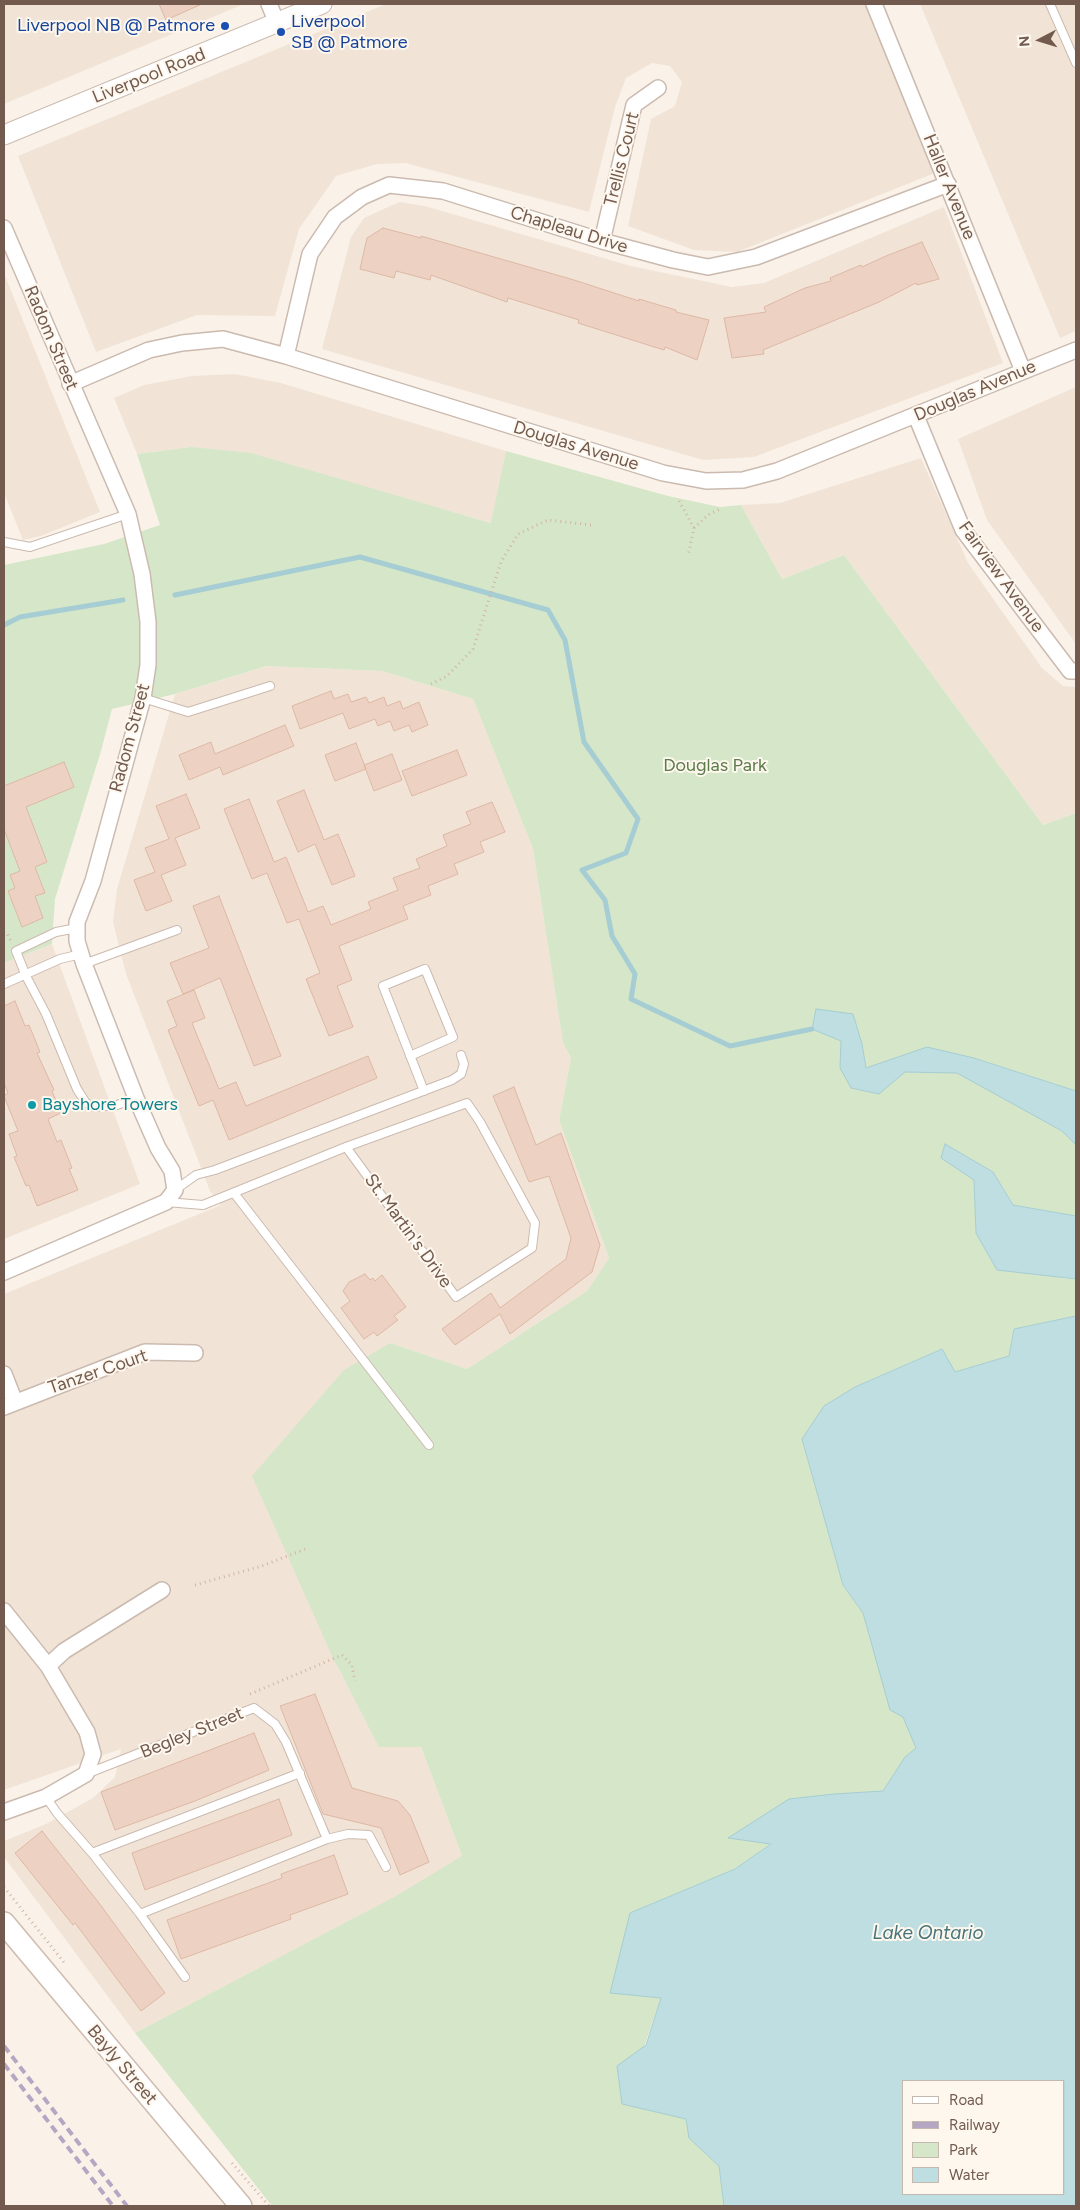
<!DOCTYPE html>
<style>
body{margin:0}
#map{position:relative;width:1080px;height:2210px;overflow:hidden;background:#faf2e8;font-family:Figtree,sans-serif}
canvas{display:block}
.frame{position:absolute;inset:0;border:5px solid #725a4f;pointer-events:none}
.legend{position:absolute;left:902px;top:2080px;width:162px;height:115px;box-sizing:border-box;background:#fdf7ee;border:1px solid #c5b8ae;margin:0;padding:6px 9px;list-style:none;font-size:15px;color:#725a4f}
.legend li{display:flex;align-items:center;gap:10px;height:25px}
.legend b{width:25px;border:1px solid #c5b8ae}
.north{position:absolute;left:1015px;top:15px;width:50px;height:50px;-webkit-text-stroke:4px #fdf7ee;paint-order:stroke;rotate:265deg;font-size:14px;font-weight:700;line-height:20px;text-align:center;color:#725a4f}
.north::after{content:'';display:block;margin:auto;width:18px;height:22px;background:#725a4f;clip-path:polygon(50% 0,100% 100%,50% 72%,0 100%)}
</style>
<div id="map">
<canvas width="1080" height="2210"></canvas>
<div class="frame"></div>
<ul class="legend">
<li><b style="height:6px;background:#fff"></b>Road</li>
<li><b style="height:6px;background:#b5a7c3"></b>Railway</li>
<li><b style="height:14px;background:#d5e7c8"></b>Park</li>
<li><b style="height:14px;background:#bedee2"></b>Water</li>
</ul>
<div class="north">N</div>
</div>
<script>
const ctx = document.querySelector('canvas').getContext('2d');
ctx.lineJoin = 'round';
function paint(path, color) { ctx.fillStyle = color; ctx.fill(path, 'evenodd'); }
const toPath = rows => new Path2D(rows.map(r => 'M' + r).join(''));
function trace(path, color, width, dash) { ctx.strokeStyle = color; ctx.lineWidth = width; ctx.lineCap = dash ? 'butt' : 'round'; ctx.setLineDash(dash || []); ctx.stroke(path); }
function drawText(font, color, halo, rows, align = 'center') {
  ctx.font = font + ' Figtree,sans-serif'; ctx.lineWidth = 4; ctx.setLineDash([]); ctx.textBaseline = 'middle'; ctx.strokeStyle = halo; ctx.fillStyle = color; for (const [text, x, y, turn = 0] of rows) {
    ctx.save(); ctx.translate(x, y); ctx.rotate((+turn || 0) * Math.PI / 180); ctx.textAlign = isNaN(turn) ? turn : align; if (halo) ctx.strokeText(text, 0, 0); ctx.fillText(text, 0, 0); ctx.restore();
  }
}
paint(toPath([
 [4,4,244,4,4,104],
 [386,4,867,4,935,173,737,252,694,250,628,226,651,119,675,106,682,82,670,66,652,63,626,78,615,107,589,212,405,163,377,164,336,176,299,229,275,316,197,315,96,352,18,156],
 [920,4,1076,4,1076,331,1060,338],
 [399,202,425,206,631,266,732,287,764,283,944,207,1003,363,754,457,703,460,322,349,351,237,364,218],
 [4,273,100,512,41,536,23,540,4,493],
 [235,374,281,383,506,451,492,523,407,499,191,447,137,454,114,398,144,385,192,376],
 [1076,387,1076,644,987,520,958,439],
 [921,458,968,563,1042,668,1063,686,1076,687,1076,813,1043,825,844,555,782,579,741,505,780,503],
 [268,666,382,671,473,699,533,849,563,1043,571,1058,559,1120,609,1258,587,1291,467,1369,390,1343,337,1666,379,1746,421,1747,464,1861,135,2033,4,1857,4,1841,46,1824,93,1798,115,1777,121,1749,4,1790,4,1294,221,1205,210,1191,126,974,113,922,117,889,175,694],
 [52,944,140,1184,4,1239,4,963]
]), '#f1e4d7');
paint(toPath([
 [191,447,251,453,491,523,506,451,668,496,720,507,741,505,782,579,844,555,1043,825,1076,813,1076,1091,975,1058,1062,1131,1076,1145,1076,1216,1013,1205,993,1172,946,1145,974,1180,976,1233,1061,1278,1076,1279,1076,1316,1014,1329,1009,1356,955,1372,941,1349,855,1387,802,1439,843,1585,863,1613,873,1648,1036,1645,893,1776,883,1791,772,1843,735,1869,630,1913,661,1998,644,2047,688,2085,690,2138,719,2166,724,2206,272,2206,135,2033,396,1896,462,1856,421,1747,379,1747,333,1658,252,1476,344,1370,390,1343,467,1369,587,1291,609,1258,559,1120,571,1058,563,1043,533,849,473,699,382,671,267,666,175,694,112,709,101,751,55,899,52,944,4,963,4,565,104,544,160,525,137,454]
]), '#d5e7c8');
const water = toPath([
 [816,1009,853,1014,862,1044,866,1068,927,1047,974,1058,1076,1091,1076,1145,1062,1131,957,1073,905,1072,879,1094,851,1088,840,1068,841,1041,812,1029,816,1009],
 [945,1144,993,1172,1013,1205,1076,1216,1076,1279,997,1270,976,1233,974,1180,941,1158,945,1144],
 [1076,1316,1076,2206,724,2206,719,2166,689,2138,686,2119,622,2104,617,2066,646,2045,661,1998,610,1993,630,1913,735,1869,771,1844,728,1838,789,1799,834,1794,883,1791,905,1757,916,1748,903,1717,890,1710,863,1613,843,1585,802,1439,824,1406,855,1387,942,1349,955,1372,1009,1356,1014,1329,1076,1316],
 [904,2081,1064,2081,1064,2194,904,2194,904,2081]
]);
paint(water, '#bedee2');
trace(water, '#a6cdd3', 1);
trace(toPath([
 [175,595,360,557,548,610,565,640,584,742,638,819,626,853,582,870,605,900,612,936,635,974,631,999,730,1046,812,1029],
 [4,625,20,617,123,600]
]), '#a6cdd3', 5);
const building = toPath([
 [159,4,202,4,166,20,159,4],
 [383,228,421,238,421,236,574,280,639,301,639,299,676,310,676,312,709,320,697,360,665,347,664,350,578,323,579,320,508,298,507,302,431,275,430,280,396,271,394,278,360,269,367,238,383,228],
 [922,242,939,279,917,285,916,283,879,302,763,350,764,354,732,358,724,318,766,312,764,307,805,288,831,281,830,278,861,265,862,267,886,256,922,242],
 [331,691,334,699,348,694,351,702,366,697,369,703,384,697,387,706,400,701,403,709,419,702,428,725,412,732,409,725,394,731,390,721,378,726,375,719,349,729,343,713,300,729,292,706,331,691],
 [285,725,294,746,223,775,220,767,189,780,179,755,211,742,215,754,285,725],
 [356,743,366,769,335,781,325,755,356,743],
 [457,750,467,775,412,796,402,771,457,750],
 [392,754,402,780,374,791,364,765,392,754],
 [64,762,74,787,26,807,47,862,35,867,45,893,35,896,43,918,22,927,8,891,15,888,10,875,20,871,4,829,4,786,64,762],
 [304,790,324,840,338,834,355,876,332,885,315,844,298,852,277,801,304,790],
 [186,794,200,828,175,838,186,865,161,875,172,901,146,911,134,880,155,872,145,848,169,839,156,806,186,794],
 [249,799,274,862,286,857,308,912,323,906,331,925,371,909,368,902,398,890,393,878,420,868,416,859,447,846,443,835,471,824,466,812,492,802,505,832,480,842,484,852,454,864,458,874,428,886,431,895,403,906,408,919,339,946,352,980,337,986,353,1027,329,1036,306,979,320,973,299,919,287,923,267,873,252,879,224,809,249,799],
 [219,896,281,1056,254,1066,220,978,183,994,170,963,209,948,193,906,219,896],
 [194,990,205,1018,192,1023,219,1089,236,1082,246,1106,368,1056,377,1078,229,1140,213,1100,199,1106,168,1030,177,1026,167,1001,194,990],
 [15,1001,25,1026,29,1025,40,1052,37,1053,54,1090,52,1091,61,1113,48,1119,57,1142,61,1140,72,1168,69,1169,78,1190,37,1206,29,1185,26,1186,14,1157,17,1156,9,1134,18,1131,4,1096,8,1093,4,1083,4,1006,15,1001],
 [514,1087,536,1145,561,1133,600,1245,592,1272,510,1334,500,1314,455,1345,442,1329,491,1293,500,1308,566,1259,571,1238,549,1176,529,1182,493,1096,514,1087],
 [365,1274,370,1280,373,1278,375,1281,382,1275,406,1307,394,1316,398,1320,377,1336,374,1332,364,1339,341,1308,350,1301,343,1291,349,1282,365,1274],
 [315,1694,352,1788,398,1801,410,1815,429,1862,400,1875,381,1828,323,1814,280,1706,315,1694],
 [254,1733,269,1770,195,1801,115,1830,101,1792,254,1733],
 [279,1799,292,1835,145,1890,132,1853,279,1799],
 [42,1831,99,1903,165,1993,141,2011,75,1923,73,1925,15,1853,42,1831],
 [334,1855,348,1894,290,1915,291,1919,181,1959,167,1920,282,1878,281,1874,334,1855]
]);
paint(building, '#edd2c3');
trace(building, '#deb8a5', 1);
const service = toPath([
 [1050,4,1076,63],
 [4,542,30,547,128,514],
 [143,698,188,712,270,686],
 [77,928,56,932,16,951,26,976,46,1014,77,1089,86,1103,94,1107,117,1105,136,1098],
 [84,964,177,930],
 [4,984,60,959,81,954],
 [410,1056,453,1037,425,969,383,986,424,1091],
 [175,1190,196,1175,215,1170,452,1080,461,1074,464,1064,461,1055],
 [234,1193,429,1445],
 [166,1202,203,1205,346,1147,467,1103,480,1122,535,1223,532,1248,456,1297,346,1147],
 [86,1774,254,1708,275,1724,286,1742,327,1839],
 [46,1797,57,1813,92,1853,140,1914,185,1977],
 [92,1853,300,1773],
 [140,1914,327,1839,348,1834,369,1835,386,1867]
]);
const minor = toPath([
 [269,4,277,23],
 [874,4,1023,371],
 [4,228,128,514,142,574,148,622,148,665,143,698,93,881,77,922,77,941,84,964,136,1098,158,1148,172,1171,175,1190,166,1202,4,1272],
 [602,241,634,105,658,88],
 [286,356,310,254,335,217,362,197,389,185,443,191,602,241,673,260,708,267,756,257,948,184],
 [70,384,149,350,182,343,223,339,286,356,663,473,706,481,743,480,777,471,1076,350],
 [916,416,963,530,1070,671,1076,671],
 [4,1374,15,1402],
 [4,1407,145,1352,195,1353],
 [4,1611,48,1666,87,1732,93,1754,86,1774,46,1797,4,1812],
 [48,1666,64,1651,162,1590]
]);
const tertiary = toPath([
 [4,135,322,4]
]);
const secondary = toPath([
 [4,1923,241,2206]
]);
trace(service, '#cbbaaf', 10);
trace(minor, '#cbbaaf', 18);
trace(tertiary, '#cbbaaf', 21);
trace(secondary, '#cfbcb0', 24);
trace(toPath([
 [679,501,694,528,688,556],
 [694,528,708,515,722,508],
 [431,684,447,676,473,649,501,562,518,534,548,520,591,525],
 [4,934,7,933,11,941],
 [195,1585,262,1566,308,1548],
 [250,1694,342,1655,352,1665,355,1681],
 [4,1887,66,1965],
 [232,2163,269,2206]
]), '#d2b5a6', 3, [1, 4]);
trace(service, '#fff', 8);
trace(minor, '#fff', 15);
trace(tertiary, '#fff', 19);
trace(secondary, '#fff', 21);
trace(toPath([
 [4,2046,127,2206],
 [4,2064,113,2206]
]), '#b5a7c3', 4, [8, 5]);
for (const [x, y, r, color] of [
 [225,26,5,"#1a4fb4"],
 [281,32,5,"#1a4fb4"],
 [32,1105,5,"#0f9aa8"]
]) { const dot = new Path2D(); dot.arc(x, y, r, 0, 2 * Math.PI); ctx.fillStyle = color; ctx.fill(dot); trace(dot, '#fdf7ee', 2); }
drawText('18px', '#164399', '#fdf7ee', [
 ["Liverpool",291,22],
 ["SB @ Patmore",291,43],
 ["Liverpool NB @ Patmore",215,26,"right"]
], 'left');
drawText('18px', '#725a4f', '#fdf7ee', [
 ["Liverpool Road",149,76,-22],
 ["Trellis Court",622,159,-76],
 ["Haller Avenue",949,187,68],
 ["Chapleau Drive",569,230,17],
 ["Radom Street",51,338,67],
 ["Douglas Avenue",975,391,-23],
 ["Douglas Avenue",576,446,17],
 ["Fairview Avenue",1001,577,54],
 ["Radom Street",130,738,-75],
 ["St. Martin's Drive",408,1231,54],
 ["Tanzer Court",98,1372,-19],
 ["Begley Street",192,1733,-22],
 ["Bayly Street",122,2065,50]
]);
drawText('18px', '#5b7b4b', '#fdf7ee', [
 ["Douglas Park",715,766]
]);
drawText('18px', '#0d838f', '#fdf7ee', [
 ["Bayshore Towers",42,1105]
], 'left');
drawText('italic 19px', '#47757b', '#fdf7ee', [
 ["Lake Ontario",928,1933]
]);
</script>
